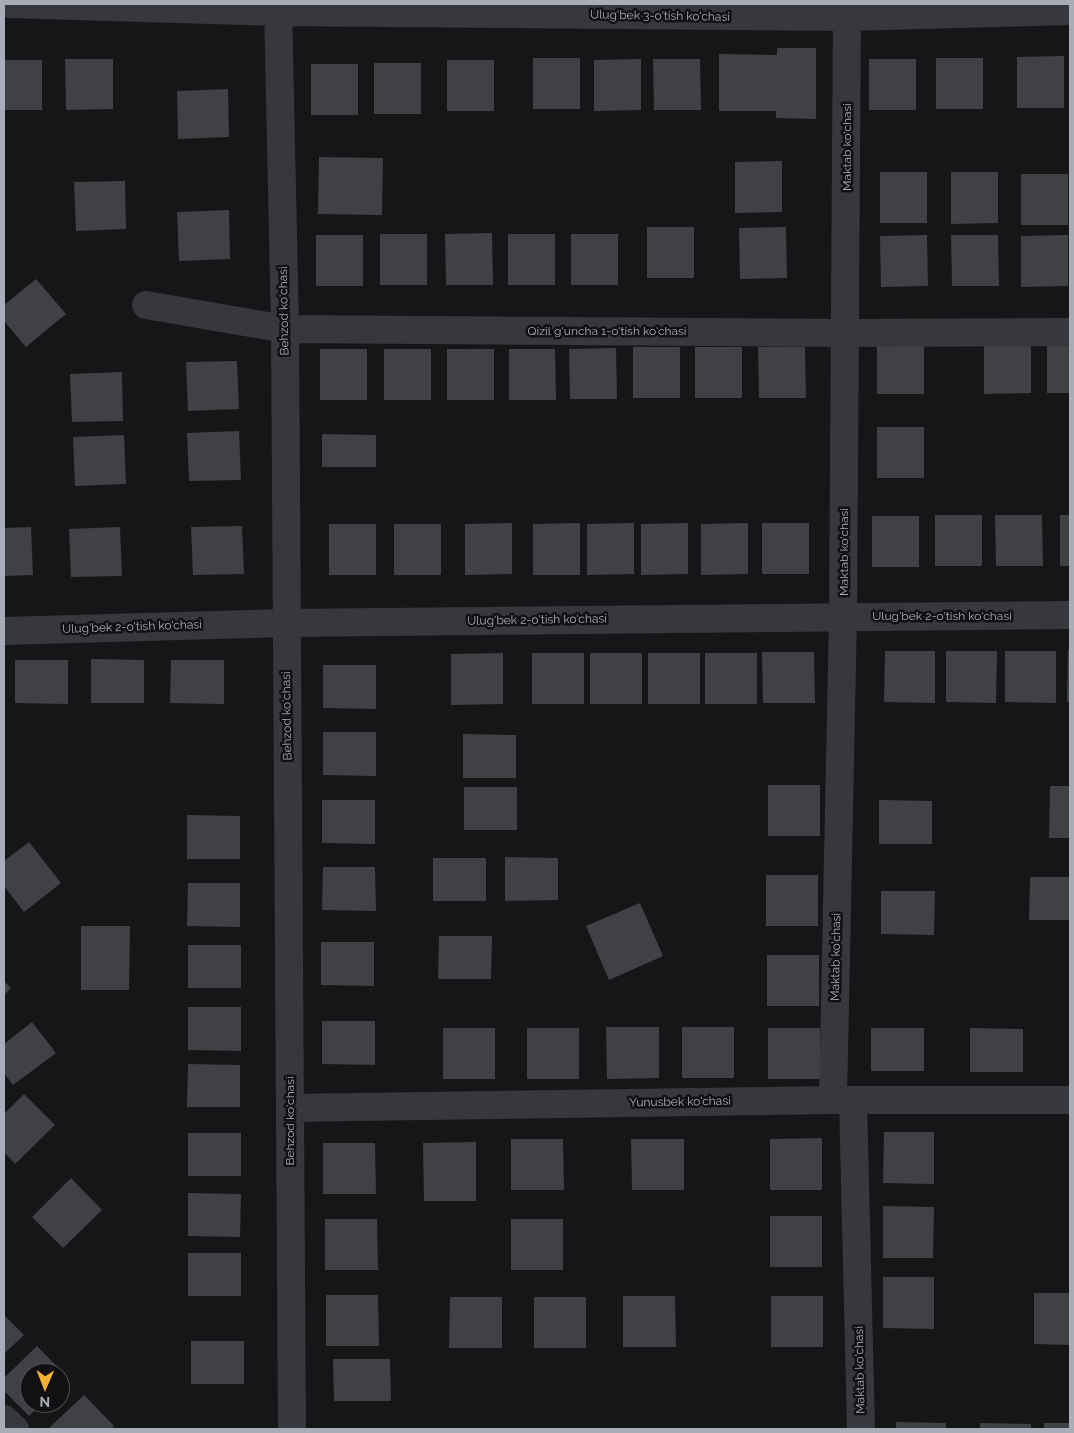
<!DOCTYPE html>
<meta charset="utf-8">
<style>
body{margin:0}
#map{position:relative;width:1074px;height:1433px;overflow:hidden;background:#161618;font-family:Raleway,sans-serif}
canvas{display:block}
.frame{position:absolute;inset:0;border:5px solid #a8adb8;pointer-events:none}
.north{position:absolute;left:20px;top:1363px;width:50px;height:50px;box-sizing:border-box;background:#111113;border:1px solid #4d4f55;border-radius:50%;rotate:181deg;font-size:14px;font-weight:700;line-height:20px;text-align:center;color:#a8adb8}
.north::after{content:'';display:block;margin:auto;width:18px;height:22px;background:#f2b134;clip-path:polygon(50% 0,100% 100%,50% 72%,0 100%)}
</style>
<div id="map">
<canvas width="1074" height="1433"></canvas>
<div class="frame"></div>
<div class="north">N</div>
</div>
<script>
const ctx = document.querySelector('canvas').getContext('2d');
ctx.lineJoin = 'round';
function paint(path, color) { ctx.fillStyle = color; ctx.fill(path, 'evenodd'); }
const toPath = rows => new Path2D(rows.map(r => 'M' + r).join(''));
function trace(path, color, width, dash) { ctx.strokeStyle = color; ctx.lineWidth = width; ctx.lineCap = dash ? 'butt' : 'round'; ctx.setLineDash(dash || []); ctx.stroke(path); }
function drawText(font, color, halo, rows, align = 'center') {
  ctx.font = font + ' Raleway,sans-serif'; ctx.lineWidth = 5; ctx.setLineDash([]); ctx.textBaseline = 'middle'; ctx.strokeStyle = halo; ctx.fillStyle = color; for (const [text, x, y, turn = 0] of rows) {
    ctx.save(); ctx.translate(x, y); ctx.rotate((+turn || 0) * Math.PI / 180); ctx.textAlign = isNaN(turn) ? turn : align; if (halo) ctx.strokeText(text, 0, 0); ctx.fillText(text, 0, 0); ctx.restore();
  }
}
paint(toPath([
 [777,48,816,48,816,119,776,118,776,111,719,111,719,54,777,55],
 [1064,56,1064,108,1017,108,1017,57],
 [533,58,580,58,580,109,533,109],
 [936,58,983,58,983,109,936,109],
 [65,59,113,59,113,109,66,110],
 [641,59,641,110,594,111,594,60],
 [653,59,700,59,701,110,654,110],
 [869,59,916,59,916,110,869,110],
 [4,60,42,60,42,110,4,110],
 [447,60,494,60,494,111,447,111],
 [374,63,421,63,421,114,374,114],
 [311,64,358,64,358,115,311,115],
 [228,89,229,137,178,139,177,91],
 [319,157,383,158,382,215,318,214],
 [782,161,782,212,735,213,735,162],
 [880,172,927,172,927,223,880,223],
 [951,172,998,172,998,223,951,224],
 [1021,174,1068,174,1068,225,1021,225],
 [125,181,126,229,76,231,74,182],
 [229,210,230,259,179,261,177,212],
 [647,227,694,227,694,278,647,278],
 [786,227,787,278,740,279,739,228],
 [492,233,493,285,446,285,445,234],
 [380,234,427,234,427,285,380,285],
 [508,234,555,234,555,285,508,285],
 [571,234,618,234,618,285,571,285],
 [316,235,363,235,363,286,316,286],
 [927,235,928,286,881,287,880,236],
 [951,235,998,235,999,286,952,286],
 [1068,235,1068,286,1021,287,1021,236],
 [36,279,66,314,26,347,4,321,4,305],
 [1031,342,1031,393,984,394,984,343],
 [1047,342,1070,342,1070,393,1047,393],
 [877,343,924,343,924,394,877,394],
 [633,347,680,347,680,398,633,398],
 [695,347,742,347,742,398,695,398],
 [758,347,805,347,806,398,759,398],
 [616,348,617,399,570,399,569,349],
 [320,349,367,349,367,400,320,400],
 [384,349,431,349,431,400,384,400],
 [447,349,494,349,494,400,447,400],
 [509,349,555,349,556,400,509,400],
 [237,361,239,409,188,411,186,362],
 [122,372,123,421,72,422,70,374],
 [877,427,924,427,924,478,877,478],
 [239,431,241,480,189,481,187,433],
 [322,434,376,435,376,467,322,467],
 [124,435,126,484,75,486,73,437],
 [935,515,982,515,982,566,935,566],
 [995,515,1042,515,1043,566,996,566],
 [1060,515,1070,515,1070,566,1060,566],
 [872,516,919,516,919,567,872,567],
 [512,523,512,574,465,575,465,524],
 [580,523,580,575,533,575,533,524],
 [634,523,634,574,587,575,587,524],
 [688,523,688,574,641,575,641,524],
 [748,523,748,574,701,575,701,524],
 [762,523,809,523,809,574,762,574],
 [329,524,376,524,376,575,329,575],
 [394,524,441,524,441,575,394,575],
 [242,526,244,574,193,575,191,527],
 [31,527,33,575,4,576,4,528],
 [120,527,122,576,71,577,69,529],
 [1068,650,1070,651,1070,702,1067,702],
 [885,651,935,651,935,703,884,702],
 [946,651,997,651,996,703,946,702],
 [1005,651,1056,651,1056,703,1005,702],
 [762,652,814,652,815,703,763,703],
 [503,653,503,704,451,705,451,654],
 [532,653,584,653,584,704,532,704],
 [590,653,642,653,642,704,590,704],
 [648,653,700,653,700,704,648,704],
 [705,653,757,653,757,704,705,704],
 [91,659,144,660,144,703,91,703],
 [15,660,68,660,68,704,15,703],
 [171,660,224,660,224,704,170,703],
 [323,665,376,665,376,709,323,708],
 [323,732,376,732,376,776,323,775],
 [463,734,516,735,516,778,463,778],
 [768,785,820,785,820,836,768,836],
 [1050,786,1070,786,1070,838,1049,838],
 [464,787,517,787,517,830,464,830],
 [322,800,375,800,375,844,322,843],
 [879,800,932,801,932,844,879,844],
 [187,815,240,816,240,859,187,859],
 [29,842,61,883,24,912,4,886,4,861],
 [505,857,558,858,558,900,505,901],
 [433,858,486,858,486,901,433,901],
 [323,867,375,867,376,911,322,910],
 [766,875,818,875,818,926,766,926],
 [1030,877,1070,877,1070,920,1029,920],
 [188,883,240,883,240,927,187,926],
 [881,891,935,891,934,935,881,934],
 [640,903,663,956,609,980,586,926],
 [81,926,130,926,129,990,81,990],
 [439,936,492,936,491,979,438,979],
 [321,942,374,942,374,986,321,985],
 [188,945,241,945,241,988,188,988],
 [767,955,819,955,819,1006,767,1006],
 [4,981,11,988,4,995],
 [188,1007,241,1007,241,1051,188,1050],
 [322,1021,375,1021,375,1065,322,1064],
 [32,1022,56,1053,13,1085,4,1073,4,1044],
 [606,1027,659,1027,659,1078,607,1079],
 [682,1027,734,1027,734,1078,682,1078],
 [443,1028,495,1028,495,1079,443,1079],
 [527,1028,579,1028,579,1079,527,1079],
 [768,1028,820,1028,820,1079,768,1079],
 [871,1028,924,1028,924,1071,871,1071],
 [970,1028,1023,1029,1023,1072,970,1072],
 [188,1064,240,1065,240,1107,187,1107],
 [24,1094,55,1125,15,1164,4,1152,4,1114],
 [884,1132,934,1132,934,1184,883,1183],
 [188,1133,241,1133,241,1176,188,1176],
 [822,1138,822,1190,770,1190,770,1139],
 [511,1139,563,1139,564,1190,511,1190],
 [631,1139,684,1139,684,1190,632,1190],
 [476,1142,476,1201,424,1201,423,1143],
 [323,1143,375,1143,376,1194,323,1194],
 [71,1178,102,1210,63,1248,32,1217],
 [188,1193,241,1194,240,1237,188,1236],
 [883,1206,934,1207,933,1258,883,1258],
 [770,1216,822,1216,822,1267,770,1267],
 [325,1219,377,1219,378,1270,325,1270],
 [511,1219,563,1219,563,1270,511,1270],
 [188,1253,241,1253,241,1296,188,1296],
 [883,1277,934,1277,934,1329,883,1328],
 [1034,1293,1070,1293,1070,1345,1034,1344],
 [326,1295,378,1295,379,1346,326,1346],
 [623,1296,675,1296,676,1347,623,1347],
 [771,1296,823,1296,823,1347,771,1347],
 [450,1297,502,1297,502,1348,449,1348],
 [534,1297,586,1297,586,1348,534,1348],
 [4,1315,24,1335,4,1354],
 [191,1341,244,1341,244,1384,191,1384],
 [37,1346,68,1378,60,1385,60,1373,30,1373,30,1403,42,1403,29,1416,4,1391,4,1378],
 [333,1359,390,1359,391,1401,334,1401],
 [84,1395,114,1426,111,1429,48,1429],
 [896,1422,946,1423,946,1429,896,1429],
 [980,1423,1031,1424,1031,1429,980,1429],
 [1044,1423,1070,1423,1070,1429,1044,1429]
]), '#404145');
trace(toPath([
 [9,4,278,12,847,17,1070,11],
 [278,4,285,329,292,1429],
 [146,305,285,329,846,333,1070,332],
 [4,631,286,623,1070,615],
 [833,1100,843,616,847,4],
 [853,1100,861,1429],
 [290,1108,833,1100,1070,1100],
 [4,1419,15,1429]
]), '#37383d', 28);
drawText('12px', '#a8adb8', '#111113', [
 ["Ulug'bek 3-o'tish ko'chasi",660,16,1],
 ["Maktab ko'chasi",847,147,-90],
 ["Behzod ko‘chasi",284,311,-91],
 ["Qizil g'uncha 1-o'tish ko'chasi",607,331],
 ["Maktab ko'chasi",844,552,-90],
 ["Ulug'bek 2-o'tish ko'chasi",942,616],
 ["Ulug'bek 2-o'tish ko'chasi",537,620,-1],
 ["Ulug'bek 2-o'tish ko'chasi",132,627,-2],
 ["Behzod ko‘chasi",287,716,-91],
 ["Maktab ko'chasi",836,957,-89],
 ["Yunusbek ko'chasi",680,1102,-1],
 ["Behzod ko‘chasi",290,1121,-90],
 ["Maktab ko'chasi",860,1370,-91]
]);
</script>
